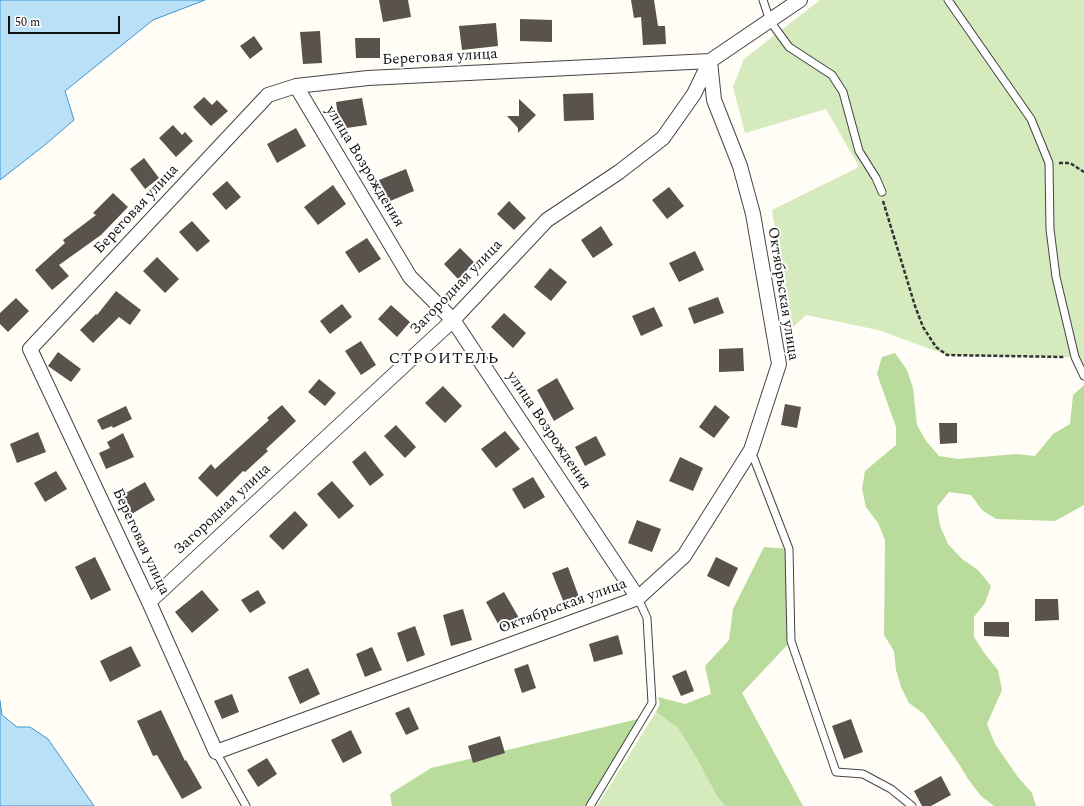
<!DOCTYPE html>
<meta charset="utf-8">
<style>
body{margin:0}
#map{position:relative;width:1084px;height:806px;overflow:hidden;background:#fffdf5;font-family:Spectral,serif}
canvas{display:block}
.scale{position:absolute;left:8px;top:16px;width:112px;height:18px;box-sizing:border-box;border:2px solid #111;border-top:0;padding-left:5px;font-size:12px;line-height:14px;white-space:nowrap;color:#111;-webkit-text-stroke:3px #fff;paint-order:stroke}
</style>
<div id="map">
<canvas width="1084" height="806"></canvas>
<div class="scale">50 m</div>
</div>
<script>
const ctx = document.querySelector('canvas').getContext('2d');
ctx.lineJoin = 'round';
function paint(path, color) { ctx.fillStyle = color; ctx.fill(path, 'evenodd'); }
const toPath = rows => new Path2D(rows.map(r => 'M' + r).join(''));
function trace(path, color, width, dash) { ctx.strokeStyle = color; ctx.lineWidth = width; ctx.lineCap = dash ? 'butt' : 'round'; ctx.setLineDash(dash || []); ctx.stroke(path); }
function drawText(font, color, halo, rows, align = 'center') {
  ctx.font = font + ' Spectral,serif'; ctx.lineWidth = 4; ctx.setLineDash([]); ctx.textBaseline = 'middle'; ctx.strokeStyle = halo; ctx.fillStyle = color; for (const [text, x, y, turn = 0] of rows) {
    ctx.save(); ctx.translate(x, y); ctx.rotate((+turn || 0) * Math.PI / 180); ctx.textAlign = isNaN(turn) ? turn : align; if (halo) ctx.strokeText(text, 0, 0); ctx.fillText(text, 0, 0); ctx.restore();
  }
}
paint(toPath([
 [820,0,1084,0,1084,374,1075,357,947,355,878,330,806,315,791,329,772,210,859,167,826,109,745,133,733,87,744,59],
 [656,712,678,728,700,764,716,795,725,806,597,806]
]), '#d5ebbd');
paint(toPath([
 [895,353,907,370,913,388,917,425,926,441,939,456,958,459,1016,454,1035,456,1053,434,1070,424,1073,395,1084,385,1084,505,1055,521,996,519,982,510,971,495,949,492,937,507,940,526,948,544,962,559,978,570,991,586,985,603,974,617,974,637,985,654,998,670,1002,690,987,724,995,744,1018,777,1032,793,1036,806,994,806,981,796,968,779,959,764,924,714,909,703,901,687,896,670,894,651,884,635,885,540,878,523,866,507,862,489,865,471,896,445,896,427,877,374,882,357],
 [764,547,789,549,791,641,742,693,803,806,725,806,716,795,700,764,678,728,656,712,660,704,658,697,685,704,711,694,705,666,729,640,733,609],
 [638,719,586,806,392,806,390,794,431,768]
]), '#b9dc9c');
const water = toPath([
 [0,0,205,0,153,20,65,91,74,120,46,144,0,180,0,0],
 [0,701,2,715,17,727,30,727,48,739,94,806,0,806,0,701]
]);
paint(water, '#b9e0f7');
trace(water, '#3f96cf', 1);
paint(toPath([
 [379,0,408,0,411,17,383,22],
 [631,0,654,0,658,26,665,26,666,44,643,45,641,17,634,18],
 [520,19,552,20,552,42,520,41],
 [496,23,498,46,462,50,459,26],
 [320,31,322,63,303,64,300,32],
 [254,36,263,49,250,59,240,46],
 [355,38,380,38,380,58,356,58],
 [593,93,594,120,564,121,563,94],
 [204,97,212,105,217,100,228,111,211,126,193,107],
 [362,98,367,125,340,129,336,102],
 [519,99,536,115,518,133,518,128,507,116,519,116],
 [173,125,182,135,185,132,193,141,176,157,159,138],
 [296,128,306,146,277,163,267,144],
 [144,158,159,178,145,189,130,169],
 [406,169,414,191,388,202,379,180],
 [227,181,241,197,226,210,212,194],
 [333,185,346,204,318,225,304,207],
 [669,187,684,206,667,219,652,200],
 [113,193,128,207,101,235,59,265,69,276,52,290,35,270,65,243,63,240,96,215,93,213],
 [509,201,526,218,514,230,497,214],
 [192,221,210,241,197,252,179,232],
 [601,226,613,245,593,258,581,240],
 [367,238,381,259,359,273,345,252],
 [460,248,475,263,458,279,444,264],
 [695,251,704,270,679,282,669,263],
 [157,257,179,279,165,293,143,271],
 [550,268,567,282,551,301,534,287],
 [116,291,141,310,130,325,119,317,93,343,80,330,96,314,97,315],
 [718,297,724,313,694,324,688,308],
 [16,298,29,311,8,332,0,324,0,313],
 [342,304,352,317,330,334,320,321],
 [391,305,410,322,397,337,378,319],
 [654,307,663,326,641,336,632,316],
 [504,313,526,333,513,348,491,327],
 [361,341,376,365,361,375,345,351],
 [743,348,744,371,719,372,719,349],
 [58,352,81,369,71,382,48,366],
 [557,378,574,409,554,421,537,390],
 [319,379,336,393,325,406,308,392],
 [443,386,462,406,445,423,425,403],
 [785,404,801,407,797,428,781,425],
 [282,405,296,421,266,449,268,451,245,472,243,471,217,497,198,478,211,464,215,469,269,420,267,418],
 [715,405,730,417,714,438,699,427],
 [126,406,132,419,113,428,112,426,102,430,97,420],
 [939,423,957,423,957,443,940,444],
 [396,425,416,447,405,458,384,436],
 [505,431,520,449,496,468,481,449],
 [38,432,46,452,17,463,10,444],
 [123,433,134,457,106,469,99,453,110,448,107,442],
 [596,436,606,455,585,466,575,447],
 [365,451,384,475,370,486,352,462],
 [680,457,703,468,693,491,669,481],
 [56,471,67,489,45,502,34,483],
 [533,477,545,497,524,509,512,489],
 [332,481,354,506,339,519,317,494],
 [145,482,155,500,130,515,119,497],
 [295,511,308,525,283,550,269,536],
 [637,520,661,529,652,552,628,543],
 [95,557,111,590,91,600,75,567],
 [716,557,738,568,729,587,707,576],
 [568,567,579,597,564,603,552,573],
 [202,590,219,610,192,633,175,612],
 [258,590,266,603,250,613,241,600],
 [504,592,519,618,501,629,486,602],
 [1035,599,1058,599,1059,620,1035,621],
 [463,609,472,640,451,646,443,615],
 [984,622,1009,622,1009,637,984,636],
 [415,626,425,655,407,662,397,633],
 [618,635,623,654,594,662,589,644],
 [131,646,141,666,110,682,100,661],
 [372,647,382,670,365,677,356,654],
 [528,664,536,688,522,693,514,669],
 [308,668,320,694,300,704,288,677],
 [686,670,694,691,681,696,672,676],
 [232,694,239,712,222,719,214,701],
 [409,707,419,729,406,735,395,713],
 [161,710,185,761,186,760,202,788,182,799,157,755,153,756,137,721],
 [851,719,863,752,844,759,832,726],
 [351,730,362,753,343,763,331,740],
 [500,736,505,753,473,763,468,746],
 [267,758,277,774,258,787,247,770],
 [941,776,951,795,931,806,922,806,914,791]
]), '#5a524d');
const service = toPath([
 [763,0,770,21,789,47,832,75,843,92,859,151,876,178,882,192],
 [948,0,1031,119,1049,163,1050,229,1056,277,1075,357,1084,376],
 [751,451,789,549,791,641,836,772,863,774,891,789,912,806],
 [216,752,246,806],
 [590,806,652,703,647,618,638,598]
]);
const minor = toPath([
 [710,61,714,100,740,166,753,214,779,364,751,450,684,556,638,598,216,752,149,602,30,349,268,95,296,86,368,78,710,61],
 [296,86,410,277,453,320,638,598],
 [149,602,453,320,547,220,619,172,663,138,694,94,710,61,800,0]
]);
trace(service, '#444', 9);
trace(minor, '#444', 16);
trace(toPath([
 [1059,163,1070,163,1084,172],
 [883,201,915,306,923,327,936,347,947,355,1064,357]
]), '#333', 2.5, [4, 2]);
trace(service, '#fff', 7);
trace(minor, '#fff', 14);
drawText('15px', '#111', '#fff', [
 ["Береговая улица",440,58,-3],
 ["улица Возрождения",364,167,59],
 ["Береговая улица",137,210,-47],
 ["Загородная улица",457,288,-46],
 ["Октябрьская улица",782,294,81],
 ["улица Возрождения",548,431,56],
 ["Загородная улица",223,510,-43],
 ["Береговая улица",140,542,65],
 ["Октябрьская улица",563,607,-20]
]);
ctx.letterSpacing = '1px';
drawText('16px', '#111', '#fff', [
 ["СТРОИТЕЛЬ",444,360]
]);
ctx.letterSpacing = '0px';
</script>
